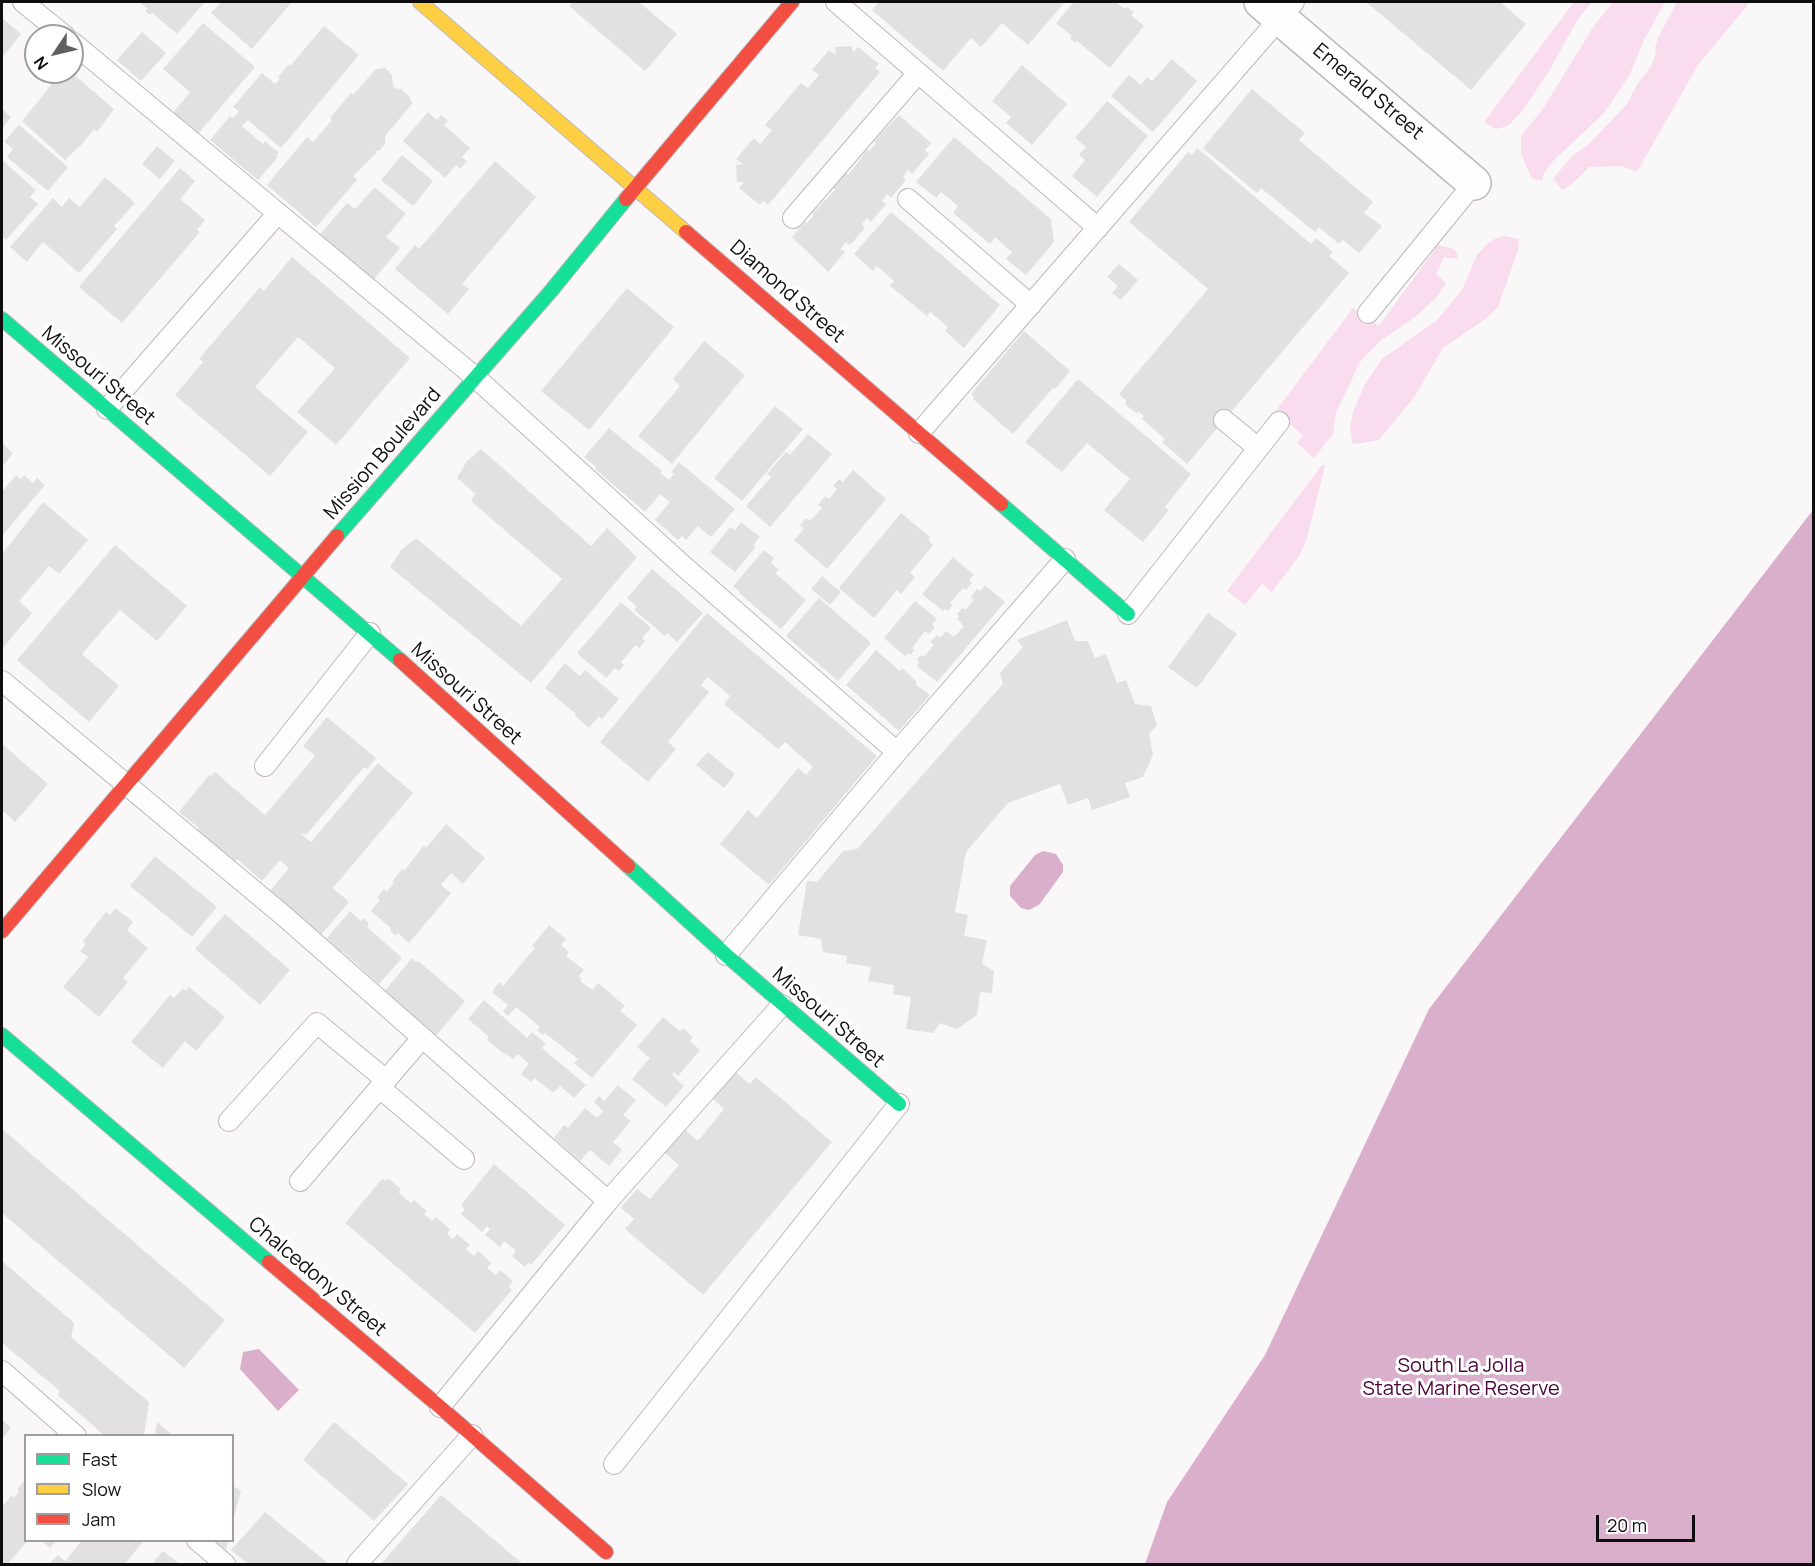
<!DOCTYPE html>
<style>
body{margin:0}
#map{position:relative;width:1815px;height:1566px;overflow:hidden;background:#faf7f9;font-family:Manrope,sans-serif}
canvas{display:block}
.frame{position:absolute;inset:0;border:3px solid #0f0d0e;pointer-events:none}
.legend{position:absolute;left:24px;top:1434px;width:210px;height:108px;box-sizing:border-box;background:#fff;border:2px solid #9f9e9f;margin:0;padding:8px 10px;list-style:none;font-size:18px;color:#0f0d0e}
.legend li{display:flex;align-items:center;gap:12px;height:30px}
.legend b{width:30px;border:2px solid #9f9e9f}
.north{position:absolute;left:24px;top:24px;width:60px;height:60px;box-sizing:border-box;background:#fff;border:2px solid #9f9e9f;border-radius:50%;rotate:235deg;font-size:16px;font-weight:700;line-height:24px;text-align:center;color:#0f0d0e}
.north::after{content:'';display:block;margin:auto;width:21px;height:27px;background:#615f60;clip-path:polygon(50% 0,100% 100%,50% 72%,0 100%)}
.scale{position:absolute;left:1596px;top:1515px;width:99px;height:27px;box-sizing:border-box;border:3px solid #0f0d0e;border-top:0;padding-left:8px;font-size:18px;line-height:21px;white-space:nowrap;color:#0f0d0e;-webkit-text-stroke:4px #fff;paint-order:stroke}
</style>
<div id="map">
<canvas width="1815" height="1566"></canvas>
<div class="frame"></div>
<ul class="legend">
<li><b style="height:8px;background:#16e098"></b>Fast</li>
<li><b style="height:8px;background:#ffcf43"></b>Slow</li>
<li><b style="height:8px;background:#f24e42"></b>Jam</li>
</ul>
<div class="north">N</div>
<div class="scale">20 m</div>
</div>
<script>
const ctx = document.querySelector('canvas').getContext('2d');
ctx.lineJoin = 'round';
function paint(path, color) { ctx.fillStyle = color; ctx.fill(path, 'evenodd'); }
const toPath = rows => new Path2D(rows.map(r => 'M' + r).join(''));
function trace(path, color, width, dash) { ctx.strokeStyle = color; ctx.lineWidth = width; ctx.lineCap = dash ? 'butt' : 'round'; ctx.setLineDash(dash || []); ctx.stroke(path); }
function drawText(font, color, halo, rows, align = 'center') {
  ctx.font = font + ' Manrope,sans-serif'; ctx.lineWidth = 6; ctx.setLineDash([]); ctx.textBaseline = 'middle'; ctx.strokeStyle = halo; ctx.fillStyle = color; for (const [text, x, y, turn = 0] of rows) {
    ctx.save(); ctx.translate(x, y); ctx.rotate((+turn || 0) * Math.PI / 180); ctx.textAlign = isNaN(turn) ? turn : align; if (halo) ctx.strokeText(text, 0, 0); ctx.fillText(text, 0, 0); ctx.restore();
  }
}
paint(toPath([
 [1574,2,1592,2,1578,19,1549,71,1523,110,1509,125,1504,127,1496,129,1484,122],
 [1613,2,1665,2,1643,42,1630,74,1605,112,1553,161,1544,173,1542,180,1532,179,1521,154,1521,136,1543,109,1593,27],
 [1677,2,1750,2,1698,65,1637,172,1621,166,1589,167,1571,185,1562,190,1553,179,1570,158,1590,143,1627,104,1638,83,1650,68,1656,53,1655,48,1658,38],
 [1504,236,1519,239,1518,250,1498,307,1484,320,1443,348,1415,396,1379,440,1357,444,1352,443,1350,426,1353,412,1365,384,1382,359,1437,320,1462,290,1477,255,1487,244,1496,238],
 [1438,245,1454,249,1457,254,1457,259,1444,257,1436,274,1446,283,1437,297,1415,317,1380,341,1360,362,1336,413,1333,434,1314,458,1297,443,1303,435,1275,412,1353,308,1379,326],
 [1322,465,1325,466,1307,538,1299,556,1272,592,1262,584,1245,605,1227,591]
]), '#f9dcee');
paint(toPath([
 [1813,510,1813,1564,1145,1564,1167,1502,1265,1355,1429,1009],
 [1043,851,1056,854,1063,865,1063,872,1039,905,1029,910,1021,908,1010,896,1010,886,1035,855],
 [259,1349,299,1390,278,1411,240,1369,243,1352]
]), '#daafcb');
paint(toPath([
 [139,2,205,2,177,34,152,13,150,15,145,11,148,9],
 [221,2,290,2,291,3,252,49,211,13],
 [573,2,639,2,677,34,645,71,569,6],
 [879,2,1065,2,1028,45,1002,23,981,47,971,38,943,71,872,10],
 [1074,2,1103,2,1105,3,1107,2,1115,2,1125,9,1127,7,1134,12,1131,15,1144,26,1110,68,1077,41,1075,43,1070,38,1072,36,1056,23],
 [1366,2,1500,2,1526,24,1471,90],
 [2,18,21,34,2,58],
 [203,23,255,67,197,135,172,114,190,92,163,69],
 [324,26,359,55,281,148,248,120,242,126,263,144,265,141,279,153,276,156,278,157,258,180,210,140,230,116,233,118,239,111,233,107,262,73,275,84,280,79,278,77,289,64,290,66],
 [142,32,166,53,141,81,117,60],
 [852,46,853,53,858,47,879,64,875,68,880,72,768,205,763,201,760,205,739,188,744,182,737,182,736,165,743,164,736,159,754,138,760,144,772,130,765,125,801,83,808,88,819,75,812,70,829,50,836,55,835,47],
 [1172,59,1197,81,1153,132,1111,96,1129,75,1141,85,1147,77,1152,81],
 [1022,65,1067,104,1032,145,1006,123,1011,117,992,101],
 [385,68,392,75,393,86,398,90,400,88,411,98,410,100,413,103,385,136,385,144,379,151,375,151,377,152,353,176,357,180,316,227,267,185,307,137,313,142,332,120,330,118,351,93,353,95,376,69],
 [62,72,71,72,114,109,97,132,94,129,81,145,65,160,22,121],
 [1252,89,1305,133,1299,140,1373,202,1364,213,1382,226,1359,253,1343,240,1339,244,1319,227,1315,232,1261,188,1257,193,1203,148],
 [1107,101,1148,136,1097,197,1072,176,1085,160,1079,154,1086,147,1075,138],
 [2,109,11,117,2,129],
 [428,112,437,120,441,115,448,121,444,125,470,148,462,157,467,161,460,169,456,165,445,178,403,141],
 [899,115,931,143,925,150,929,154,912,174,908,170,903,177,906,180,891,198,887,194,882,201,886,204,871,222,867,218,862,224,865,228,850,245,846,242,840,249,845,252,828,272,792,237,805,222,807,223,814,215,812,214,835,190,833,189,846,173,848,175,867,150,869,151,876,143,874,141],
 [19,125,68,167,48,191,7,157,13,149,4,142],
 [954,137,1051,219,1054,242,1026,275,1006,259,1012,252,995,237,990,244,953,213,958,206,941,192,936,198,916,182],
 [157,146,175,161,160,179,142,164],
 [1197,148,1311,244,1316,238,1333,252,1329,256,1349,273,1187,464,1162,442,1165,439,1142,419,1144,416,1138,411,1137,414,1125,404,1127,402,1119,394,1208,289,1129,222,1188,152,1192,155],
 [402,155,433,181,413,206,381,180],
 [2,160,36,190,30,197,38,204,6,240,2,236],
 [495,161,536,197,462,284,469,289,448,314,395,269,415,245,419,249],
 [180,168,195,181,180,199,205,220,197,230,200,232,122,323,79,287],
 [105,177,135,203,114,226,117,229,79,273,43,242,27,262,10,247,53,198,62,207,69,198,80,207],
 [375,187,406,214,386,237,400,248,370,284,317,238,347,203,355,209],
 [891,212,1000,305,964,348,945,331,948,327,930,312,927,316,890,286,894,281,877,266,873,271,854,254],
 [292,257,410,358,336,445,297,412,335,368,298,337,255,387,308,432,270,476,175,395,203,362,199,359,260,287,264,291],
 [1119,264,1138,280,1121,300,1112,293,1118,286,1107,277],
 [627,288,674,327,589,430,541,391],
 [1024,331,1070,371,1055,389,1053,388,1013,434,973,399,974,397,971,394],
 [704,341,745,375,672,464,638,436,680,386,673,379],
 [1078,379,1191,474,1165,507,1169,510,1143,542,1104,510,1130,479,1087,443,1062,472,1025,442],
 [775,406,803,429,742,501,714,478],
 [609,428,662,471,660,473,669,480,674,474,671,472,679,462,735,509,711,537,698,526,686,540,682,536,678,540,655,520,670,502,660,494,645,512,595,469,596,467,584,457],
 [808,434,832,454,770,527,746,506,771,477,767,474,786,452,790,455],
 [2,443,13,453,2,467],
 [481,449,591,546,607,528,637,557,531,683,390,567,401,550,416,538,521,626,562,579,473,503,471,500,476,494,457,478,467,461],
 [853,470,886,499,827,569,794,540,804,529,800,525,806,518,810,521,822,508,818,505,825,496,829,499,837,489,833,486,839,479,843,482],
 [16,475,21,479,24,475,33,483,37,478,45,485,2,536,2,492],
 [43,502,88,540,59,574,49,566,19,601,32,613,2,649,2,554],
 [901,513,930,537,928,540,933,545,910,573,915,577,901,594,897,590,874,618,839,588],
 [741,522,760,537,753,545,756,547,735,572,710,552,730,527,735,530],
 [115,545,187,606,157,641,120,610,82,654,119,686,89,722,17,660],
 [764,550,774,558,771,563,779,570,775,573,806,600,781,629,739,593,740,592,733,586],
 [953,557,974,575,969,580,972,583,966,590,963,588,950,603,952,605,948,611,945,609,943,611,922,594],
 [652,569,703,613,677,642,667,633,665,636,634,610,637,607,627,598],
 [822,576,841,592,830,605,811,589],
 [985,585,1005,602,937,682,917,666,919,662,916,660,921,655,924,657,934,645,930,642,937,635,940,638,946,631,954,637,964,626,957,619,959,616,957,614,962,608,965,610,974,600,971,597,977,589,980,591],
 [819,598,871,643,838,681,786,636],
 [915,601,937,619,932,624,935,627,929,634,925,631,912,648,914,650,911,655,908,653,905,656,884,638],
 [621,602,651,628,642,638,645,641,639,648,636,645,621,662,624,665,619,671,615,668,606,678,577,653],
 [707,613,877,756,769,885,720,844,748,810,757,818,798,768,806,775,813,767,785,742,778,749,724,704,730,696,708,677,701,685,709,692,668,742,676,749,648,782,600,742],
 [1208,613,1237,634,1197,688,1168,667],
 [1067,620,1075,641,1088,641,1095,658,1106,654,1117,683,1126,680,1135,704,1151,706,1157,726,1149,733,1153,755,1143,777,1125,783,1130,797,1092,810,1088,798,1068,805,1060,784,1008,803,966,852,955,912,968,915,964,936,987,940,982,964,994,971,992,993,980,992,977,1015,957,1029,940,1023,933,1033,906,1029,911,997,893,994,894,985,868,981,871,967,846,963,847,956,823,952,821,939,798,935,807,881,817,882,843,851,857,849,1003,684,1000,673,1023,647,1017,640],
 [876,650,900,671,902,668,917,682,915,684,930,695,899,731,846,685],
 [565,663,580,676,585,670,619,699,602,719,599,716,589,728,575,716,576,714,545,688],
 [327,717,376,758,367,769,364,767,306,835,304,833,302,835,311,842,378,763,413,793,333,888,349,902,320,936,268,893,289,868,280,860,262,881,237,859,234,862,197,831,199,828,179,812,209,775,211,776,215,772,265,815,315,756,303,746],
 [2,744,48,784,15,822,2,810],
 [708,752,735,774,724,788,696,765],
 [446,824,485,858,463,884,451,873,441,885,451,893,409,943,398,933,396,936,390,930,391,928,371,911,380,900,377,898,384,889,387,892,394,883,392,882,402,869,405,870,424,845,426,848],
 [155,856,217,907,192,937,130,886],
 [115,908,133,922,127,930,148,948,123,978,128,982,99,1017,63,987,88,957,80,951,86,944,83,941,106,912,110,915],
 [350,911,361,921,363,918,369,923,367,927,402,958,379,984,342,951,338,956,330,950,334,945,327,938],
 [225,914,290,970,260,1005,195,949],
 [549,925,566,939,561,945,569,952,566,956,584,970,579,976,582,979,580,981,592,990,598,983,625,1006,620,1011,637,1025,592,1078,574,1063,578,1059,545,1033,543,1035,537,1030,540,1027,516,1007,508,1016,503,1012,508,1005,492,992,499,982,503,986,535,948,532,946],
 [412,958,416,962,418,961,465,1001,436,1036,384,992],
 [189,987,225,1017,196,1051,185,1041,163,1068,131,1042,170,995,174,998,183,988,186,991],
 [484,1000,527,1038,532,1032,546,1044,542,1048,586,1085,574,1098,560,1086,553,1093,535,1078,531,1082,521,1074,529,1064,518,1054,513,1059,505,1053,504,1054,487,1040,489,1037,468,1019],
 [663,1017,680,1031,683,1028,693,1037,690,1041,700,1050,678,1076,674,1072,672,1075,684,1086,666,1107,632,1079,650,1058,637,1047],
 [734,1071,750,1084,756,1077,832,1142,703,1295,625,1229,634,1219,621,1208,637,1189,650,1199,679,1165,661,1149,681,1126,698,1141,724,1109,712,1098],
 [618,1085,636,1100,623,1115,631,1121,613,1142,622,1150,609,1166,590,1150,580,1161,554,1138,564,1125,568,1128,585,1108,597,1118,603,1111,594,1102,599,1096,604,1101],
 [2,1129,225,1320,184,1368,2,1213],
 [494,1164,565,1225,531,1265,529,1262,525,1267,512,1256,516,1251,504,1241,500,1247,485,1235,490,1229,487,1226,482,1232,461,1214,465,1209,461,1205],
 [388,1178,401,1189,399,1193,411,1203,414,1200,427,1211,424,1214,432,1221,436,1217,450,1229,447,1234,453,1239,457,1234,470,1245,465,1249,474,1256,478,1251,491,1263,487,1268,496,1275,500,1270,513,1281,509,1287,512,1290,475,1333,345,1223,382,1179,386,1181],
 [2,1261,74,1323,71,1337,149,1402,144,1436,105,1436,58,1395,60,1391,2,1343],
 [2,1419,11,1428,2,1439],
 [157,1422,174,1436,155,1436],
 [334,1422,408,1484,374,1521,303,1460],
 [26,1479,26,1540,28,1540,8,1564,2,1564,2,1507,12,1495,14,1498,19,1491,17,1489],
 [232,1485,241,1491,233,1521,232,1521],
 [441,1495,523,1564,381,1564],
 [265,1512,329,1564,248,1564,231,1550],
 [40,1540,57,1540,50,1548],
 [82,1540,144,1540,125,1564,49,1564,58,1555,65,1561],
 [214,1540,228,1540,226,1550],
 [163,1551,180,1564,152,1564]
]), '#e2e0e1');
const lane = toPath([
 [23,2,65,36],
 [836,2,1098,228],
 [72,42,475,377,680,563,897,752],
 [908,199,1031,305],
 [793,218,918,73],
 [1368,313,1474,183],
 [107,409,278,213],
 [1224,420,1258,448],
 [919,433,1294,2],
 [1128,614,1279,422],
 [2,681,284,916,608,1201],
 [265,766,370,633],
 [726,955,897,752,1065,559],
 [380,1088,464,1159],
 [229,1121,317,1023,386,1080],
 [300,1181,422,1038],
 [2,1371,76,1436],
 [440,1407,608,1201,782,1005],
 [614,1464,899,1104],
 [197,1540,225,1564],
 [357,1564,472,1435]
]);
const street = toPath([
 [1261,2,1474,183]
]);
const fast = toPath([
 [2,319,400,660],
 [1001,504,1128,614],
 [337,536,551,291,626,199],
 [628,866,726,955,899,1104],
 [2,1035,269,1262]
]);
const slow = toPath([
 [420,2,686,232]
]);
const jam = toPath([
 [626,199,792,2],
 [686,232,1001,504],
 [400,660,628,866],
 [2,931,337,536],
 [269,1262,440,1407,606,1552]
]);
trace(lane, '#bbb9bb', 22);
trace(street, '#bbb9bb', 36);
trace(fast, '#bbb9bb', 16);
trace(slow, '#bbb9bb', 16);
trace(jam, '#bbb9bb', 16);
trace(lane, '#fefefe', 20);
trace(street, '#fefefe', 33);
trace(fast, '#16e098', 14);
trace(slow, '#ffcf43', 14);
trace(jam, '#f24e42', 14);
drawText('20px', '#0f0d0e', '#fff', [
 ["Emerald Street",1368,92,40],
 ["Diamond Street",787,292,41],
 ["Missouri Street",98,376,40],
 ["Mission Boulevard",383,454,-49],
 ["Missouri Street",466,694,42],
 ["Missouri Street",828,1018,41],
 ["Chalcedony Street",317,1277,40]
]);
drawText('20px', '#4c023a', '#fff', [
 ["South La Jolla",1461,1366],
 ["State Marine Reserve",1461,1389]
]);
</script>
